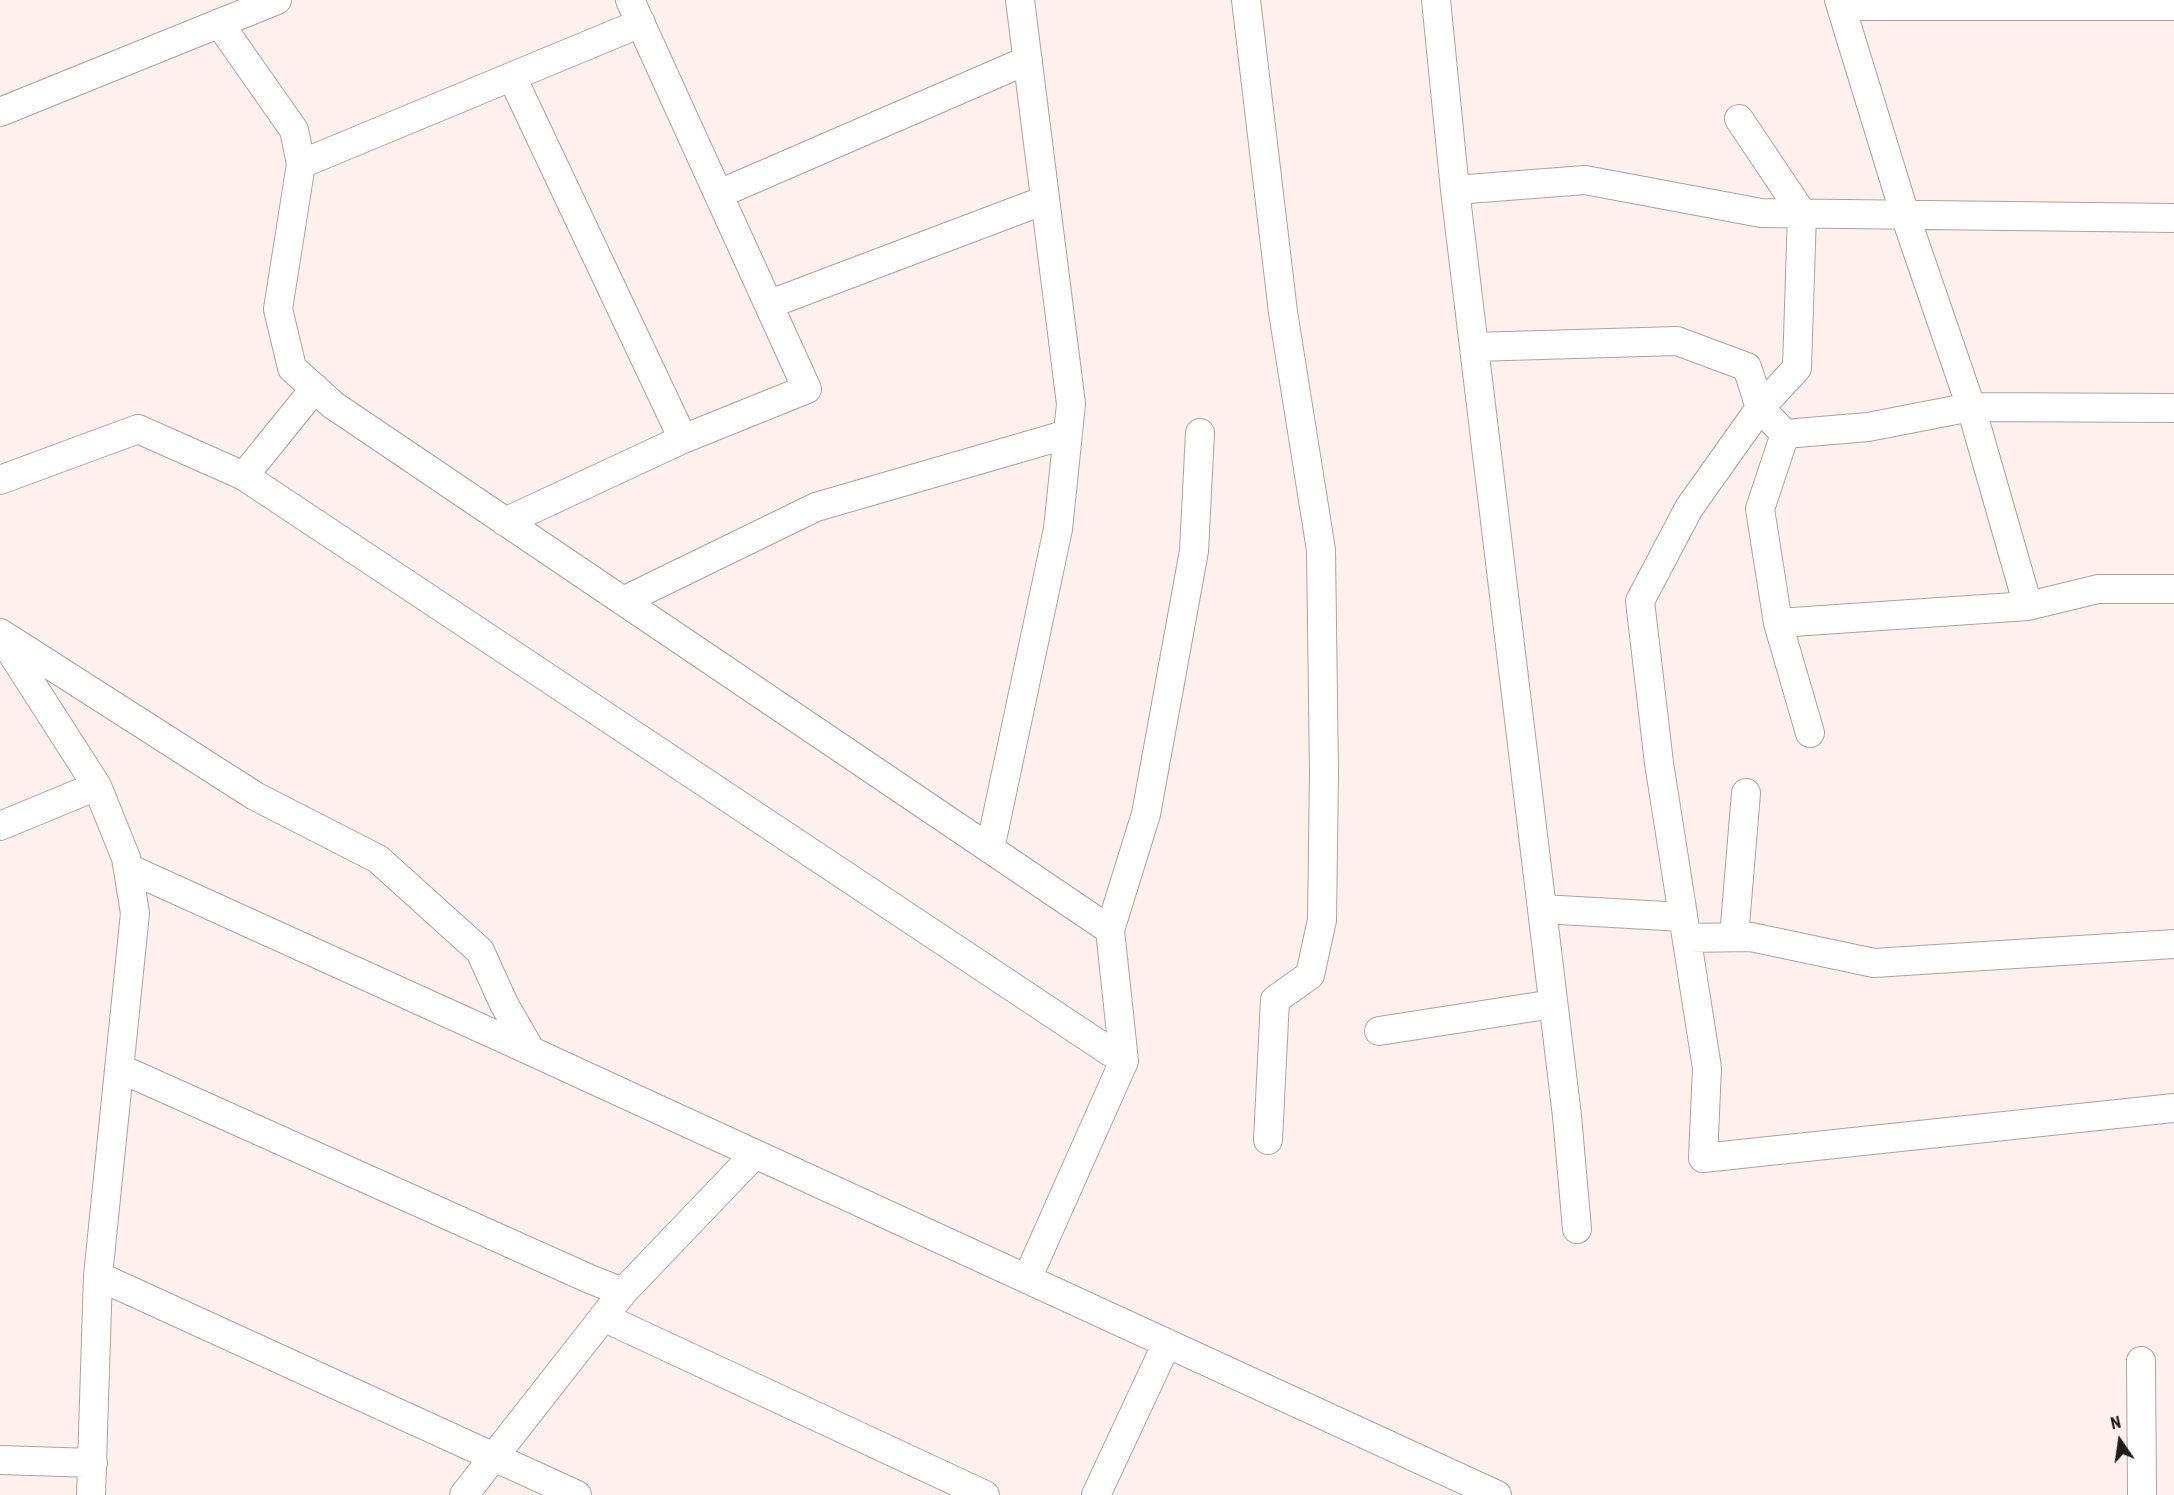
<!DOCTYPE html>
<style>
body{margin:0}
#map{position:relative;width:2174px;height:1495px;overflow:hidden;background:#fdf0ee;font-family:"Roboto Condensed",sans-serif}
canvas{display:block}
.north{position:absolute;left:2090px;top:1411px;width:60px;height:60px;-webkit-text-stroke:4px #fdf0ee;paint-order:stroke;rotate:347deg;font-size:16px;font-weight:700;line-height:24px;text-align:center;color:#1f1b1a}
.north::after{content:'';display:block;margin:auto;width:21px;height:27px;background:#1f1b1a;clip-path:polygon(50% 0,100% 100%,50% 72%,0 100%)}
</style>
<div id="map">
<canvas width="2174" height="1495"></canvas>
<div class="north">N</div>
</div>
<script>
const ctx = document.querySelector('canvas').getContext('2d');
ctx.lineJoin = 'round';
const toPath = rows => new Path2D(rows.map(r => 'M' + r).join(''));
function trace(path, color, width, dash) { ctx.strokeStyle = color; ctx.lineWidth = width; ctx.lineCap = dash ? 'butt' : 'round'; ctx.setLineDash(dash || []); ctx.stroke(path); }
const street = toPath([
 [1246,0,1283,312,1321,550,1324,773,1322,920,1310,975,1275,1000,1268,1140],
 [1436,0,1455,190,1567,1116,1577,1229],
 [1839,0,1905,215,1971,407,2028,606],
 [1841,6,2174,6],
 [219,23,294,130,301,164,278,309,292,368,333,405,1110,930],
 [512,77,683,439],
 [0,112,277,0],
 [1739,119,1802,213,1797,368,1760,408,1689,508,1640,601,1659,763,1707,1068,1703,1158,2174,1108],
 [301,164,641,23],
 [1455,190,1585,180,1761,213,2174,218],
 [719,194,1028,60],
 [770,304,1045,200],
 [1474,347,1677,341,1747,367,1760,408,1785,434,1868,427,1971,407,2174,408],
 [1785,434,1760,509,1778,623,1810,733],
 [244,476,315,388],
 [0,480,138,429,244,476,1124,1061],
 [505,522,683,439,807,389,630,0],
 [623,601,816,507,1068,434],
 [1778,623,2028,606,2098,589,2174,589],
 [0,633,255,796,378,859,480,951,504,1004,531,1051,1497,1495],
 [4,641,97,786,126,858,135,913,98,1276,91,1495],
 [0,826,97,786],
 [990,849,1058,529,1071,404,1020,0],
 [128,868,531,1051],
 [1542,909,1683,917],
 [1734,937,1746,793],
 [1687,938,1751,937,1874,963,2174,944],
 [1379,1031,1553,1004],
 [119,1068,592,1280,623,1292],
 [98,1276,577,1495],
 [1027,1279,1124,1061,1110,930,1146,814,1194,551,1200,433],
 [603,1317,985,1495],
 [2141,1361,2142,1495],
 [0,1460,93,1463],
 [464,1495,623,1292,755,1154],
 [1096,1495,1167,1343]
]);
trace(street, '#aea29f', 30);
trace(street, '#fff', 28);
</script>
